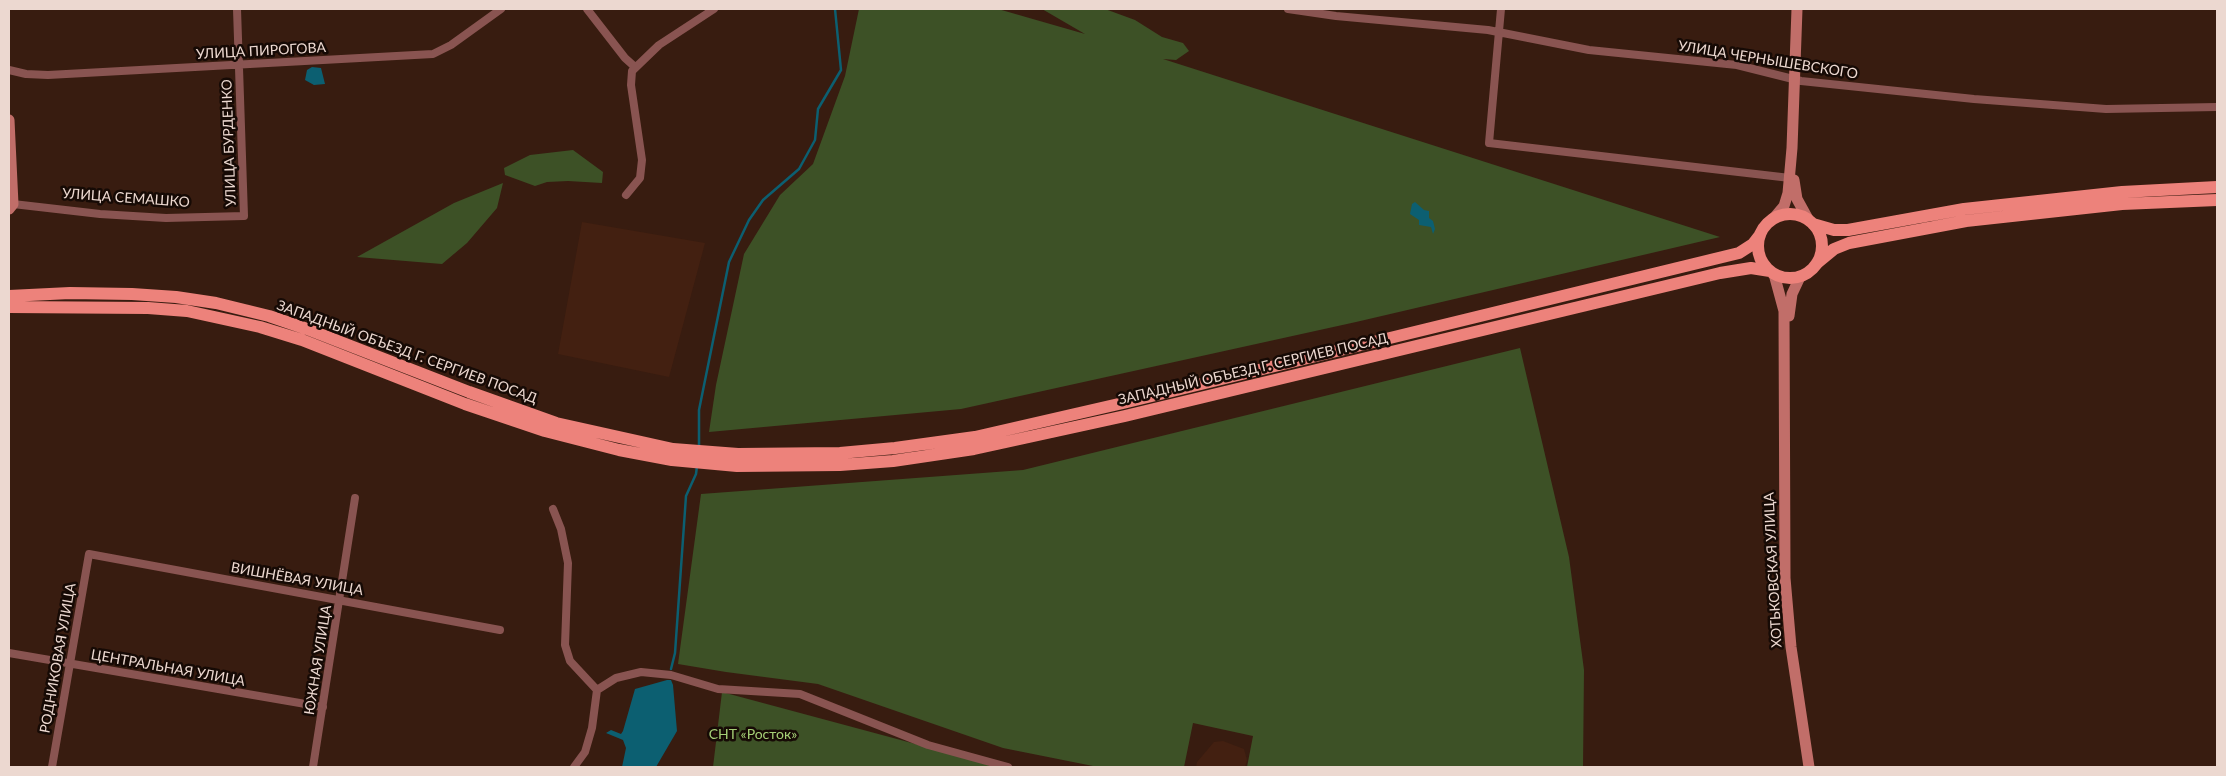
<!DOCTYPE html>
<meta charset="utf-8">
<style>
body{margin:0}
#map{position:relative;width:2226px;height:776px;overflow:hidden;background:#381c10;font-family:Lato,sans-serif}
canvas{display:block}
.frame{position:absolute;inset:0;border:10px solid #ecd8d0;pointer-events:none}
</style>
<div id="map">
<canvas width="2226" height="776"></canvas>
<div class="frame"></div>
</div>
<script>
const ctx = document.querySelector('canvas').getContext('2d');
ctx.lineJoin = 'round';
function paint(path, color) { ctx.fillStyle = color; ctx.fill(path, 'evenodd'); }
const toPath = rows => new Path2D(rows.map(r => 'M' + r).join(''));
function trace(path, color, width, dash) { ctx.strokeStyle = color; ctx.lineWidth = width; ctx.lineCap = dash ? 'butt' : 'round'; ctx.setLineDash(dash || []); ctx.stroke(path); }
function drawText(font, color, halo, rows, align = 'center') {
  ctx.font = font + ' Lato,sans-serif'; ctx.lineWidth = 5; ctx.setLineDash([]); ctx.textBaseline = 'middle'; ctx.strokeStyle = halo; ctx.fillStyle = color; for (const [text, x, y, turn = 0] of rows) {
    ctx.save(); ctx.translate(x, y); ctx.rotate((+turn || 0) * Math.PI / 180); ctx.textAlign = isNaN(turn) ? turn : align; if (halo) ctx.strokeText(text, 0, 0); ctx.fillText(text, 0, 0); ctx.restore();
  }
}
paint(toPath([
 [582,222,705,243,669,377,558,354],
 [1223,741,1244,749,1247,760,1245,767,1196,767,1197,762,1214,742]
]), '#432011');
paint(toPath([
 [859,9,998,9,1085,34,1042,9,1105,9,1135,20,1162,37,1183,43,1189,51,1176,60,1163,59,1720,237,1356,322,961,409,709,432,716,385,744,254,780,195,813,164,845,76],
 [573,150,603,172,602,183,568,181,547,182,535,186,505,175,504,168,530,155],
 [503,183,497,208,467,243,442,264,357,257,454,203],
 [1520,348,1569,557,1584,670,1583,767,1247,767,1253,736,1193,723,1184,767,1098,767,1003,748,818,684,726,672,678,664,701,494,1023,470],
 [722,692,923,746,995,767,713,767]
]), '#3d5126');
paint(toPath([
 [312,67,321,68,325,84,314,85,305,80,307,70],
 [1415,202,1424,210,1429,211,1429,218,1433,221,1435,229,1433,234,1431,227,1419,225,1419,220,1410,214,1412,204],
 [667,680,671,680,673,685,677,731,656,767,622,767,626,748,623,740,606,733,611,730,621,734,623,731,635,689]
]), '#0c5f71');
trace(toPath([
 [699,446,699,410,729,262,749,220,763,200,799,169,815,140,818,109,841,70,835,9],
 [671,669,675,653,686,496,696,474,697,466]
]), '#0c5f71', 2.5);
trace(toPath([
 [587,9,625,58,635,67],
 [1288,9,1336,16,1488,30,1589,50,1737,65,1801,81,1974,99,2106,109,2217,107],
 [1501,9,1489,143,1790,178],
 [9,70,26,74,48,75,433,54,451,45,501,9],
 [626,195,640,178,642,160,631,85,632,71,659,45,714,9],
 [13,204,100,214,166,218,244,216,237,9],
 [553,509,561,529,568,563,565,645,570,661,597,690],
 [9,653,323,707],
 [52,767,89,554,500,630],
 [313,767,355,498],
 [574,767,585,752,592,728,597,690,616,678,641,672,671,675,718,689,800,694,928,745,1008,767]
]), '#895451', 8);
trace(toPath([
 [9,120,13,204,9,209],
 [1794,180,1797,199,1808,219],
 [1773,219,1784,206,1788,193,1792,148,1797,9],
 [1774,274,1784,311,1785,578,1791,647,1809,767],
 [1789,316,1792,294,1800,277]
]), '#c16e69', 11);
trace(toPath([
 '1758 246a32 32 0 1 1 64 0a32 32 0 1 1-64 0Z',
 [1813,224,1834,230,1848,230,1964,209,2122,192,2217,187],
 [1817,263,1834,249,1849,243,1966,221,2122,204,2217,200],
 [9,296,70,293,132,294,176,297,216,303,269,316,307,329,469,392,556,423,673,449,738,454,840,453,895,448,975,437,1123,403,1739,253,1753,244,1760,235],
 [9,307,148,308,187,311,260,327,302,340,465,404,545,431,619,450,672,460,737,466,840,465,893,461,974,449,1125,416,1720,273,1751,268,1770,271]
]), '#ed827b', 12);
drawText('14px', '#ecd8d0', '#160a05', [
 ["УЛИЦА ПИРОГОВА",261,51,-3],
 ["УЛИЦА ЧЕРНЫШЕВСКОГО",1768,60,9],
 ["УЛИЦА БУРДЕНКО",229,143,-92],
 ["УЛИЦА СЕМАШКО",126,198,4],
 ["ЗАПАДНЫЙ ОБЪЕЗД Г. СЕРГИЕВ ПОСАД",407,352,20],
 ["ЗАПАДНЫЙ ОБЪЕЗД Г. СЕРГИЕВ ПОСАД",1253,369,-13],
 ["ХОТЬКОВСКАЯ УЛИЦА",1773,570,-93],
 ["ВИШНЁВАЯ УЛИЦА",297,579,10],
 ["РОДНИКОВАЯ УЛИЦА",58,658,-80],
 ["ЮЖНАЯ УЛИЦА",318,660,-81],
 ["ЦЕНТРАЛЬНАЯ УЛИЦА",168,668,10]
]);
drawText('14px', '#a5cf76', '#160a05', [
 ["СНТ «Росток»",753,734]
]);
</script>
